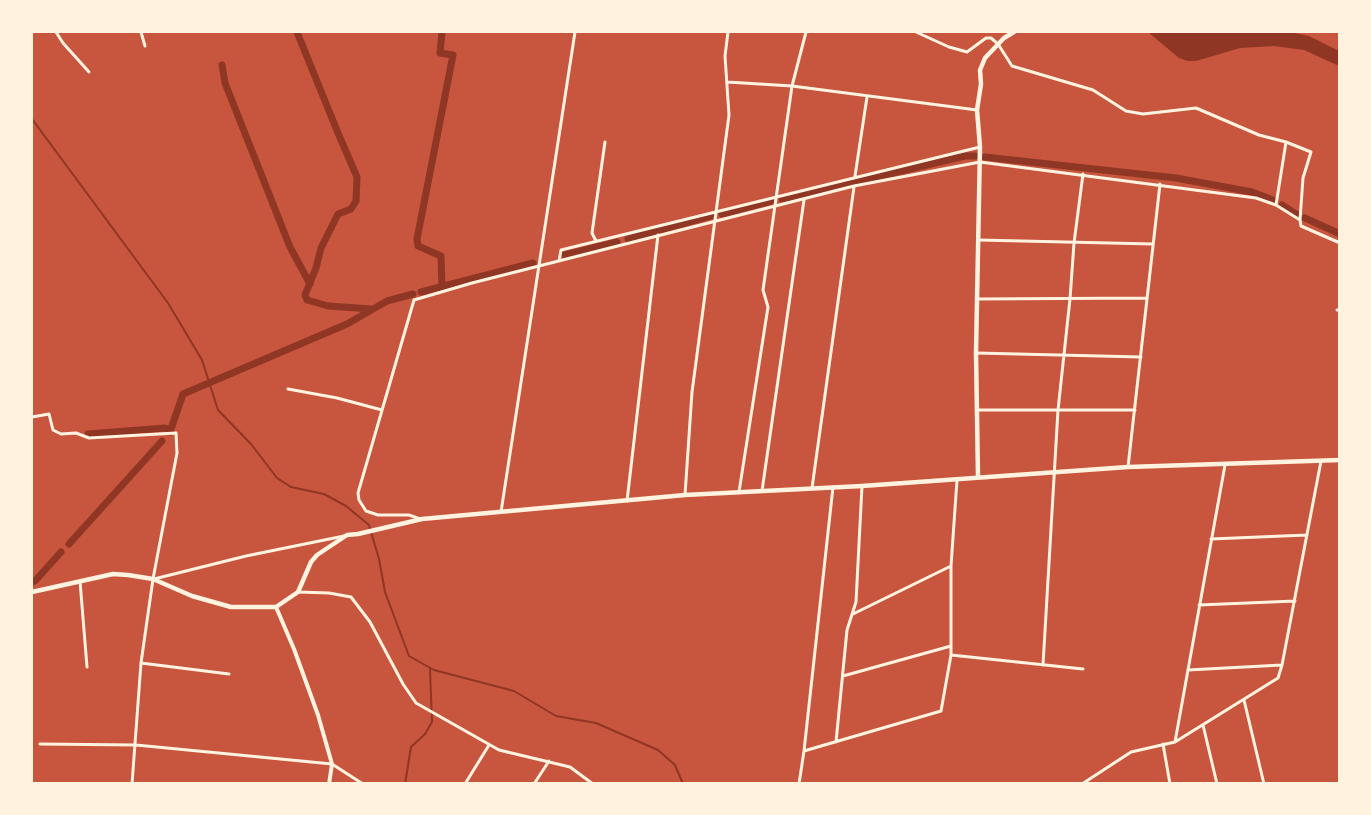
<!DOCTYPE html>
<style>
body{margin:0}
#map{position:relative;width:1371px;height:815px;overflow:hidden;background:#c8553d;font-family:"Roboto Condensed",sans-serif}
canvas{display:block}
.frame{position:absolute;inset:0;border:33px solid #fff3e0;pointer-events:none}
</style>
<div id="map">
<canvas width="1371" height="815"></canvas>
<div class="frame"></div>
</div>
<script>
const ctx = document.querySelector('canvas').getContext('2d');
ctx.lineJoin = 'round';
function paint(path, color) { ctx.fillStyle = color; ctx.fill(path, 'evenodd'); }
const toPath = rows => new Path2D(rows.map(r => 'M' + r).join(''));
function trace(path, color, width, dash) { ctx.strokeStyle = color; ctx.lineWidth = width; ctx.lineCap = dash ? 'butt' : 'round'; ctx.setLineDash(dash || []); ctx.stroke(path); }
paint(toPath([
 [1148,32,1289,32,1309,36,1339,51,1339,66,1304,50,1274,46,1240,48,1196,61,1187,61,1179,58]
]), '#8f3625');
trace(toPath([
 [32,119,168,303,202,360,218,410,251,444,277,478,291,487,324,494,346,506,369,525,379,559,385,592,409,656,434,670,514,691,556,716,596,723,658,750,675,765,683,784],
 [405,784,411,747,425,734,432,722,430,669]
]), '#8f3625', 2);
trace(toPath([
 [297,32,338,133,357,177,356,201,351,209,338,214,321,248,316,268,305,295,307,300,328,306,372,309],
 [442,32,440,53,453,55,417,239,418,246,441,256,442,287],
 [222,65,225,83,290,247,310,284],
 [985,157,1176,178,1252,192,1273,200],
 [782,199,965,156,975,156],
 [1282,205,1296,214],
 [722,214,771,201],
 [1305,218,1340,234],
 [628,239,711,216],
 [565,255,617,242],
 [421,292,533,263],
 [170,432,183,394,347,324,387,301,413,294],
 [88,434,165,428,171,430],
 [69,544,162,441],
 [32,582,35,581,61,552]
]), '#8f3625', 7);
trace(toPath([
 [56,32,63,43,89,72],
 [141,32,145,46],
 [916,32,949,47,967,52,986,38,991,38,998,44,1012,66,1093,90,1126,111,1143,114,1196,108,1259,135,1286,142,1311,152,1303,178,1300,220],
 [727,82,792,86,977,110],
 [855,176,867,97],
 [1276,205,1286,142],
 [978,240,1153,244],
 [596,241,592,233,605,142],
 [559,261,561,250,980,147],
 [978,299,1147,298],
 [1337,310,1340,310],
 [976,353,1141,357],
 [288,389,337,398,382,410],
 [977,410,1135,410],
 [32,417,49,414,53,430,61,434,76,433,89,438,176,433,177,453,153,579,141,663,132,784],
 [1128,467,1160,184],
 [812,488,854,187],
 [762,491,804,200],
 [739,492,768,307,763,290,792,86,806,32],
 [685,495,692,392,729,115,725,56,728,32],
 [627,501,658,235],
 [501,512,575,32],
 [420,519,409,515,378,515,366,511,359,500,358,493,414,300,472,283,854,186,980,162,1256,198,1276,205,1300,220,1301,226,1340,243],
 [1211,539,1307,535],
 [154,579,246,556,344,536],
 [80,581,87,667],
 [298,592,329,593,351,597,370,622,403,684,416,703,499,750,570,767,593,784],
 [1199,605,1295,601],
 [853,614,951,566],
 [951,655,1083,669],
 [141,663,229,674],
 [1043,665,1058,410,1070,299,1074,243,1083,174],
 [1188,670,1282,665],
 [843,676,951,646],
 [1244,700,1264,784],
 [1203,725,1217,784],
 [836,742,847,630,856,602,862,486],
 [1175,742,1225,465],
 [40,744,136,745,332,764,363,784],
 [1163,744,1170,784],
 [804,751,941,711,951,655,951,566,957,480],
 [465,784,489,745],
 [534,784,549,761],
 [799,784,804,751,833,487],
 [1082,784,1131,752,1175,742,1278,678,1282,665,1321,461]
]), '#fff3e0', 3);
trace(toPath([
 [276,607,294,649,318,715,332,764,329,784]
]), '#fff3e0', 4);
trace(toPath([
 [978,477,976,353,980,147,977,110,981,84,980,70,985,58,1004,38,1014,32],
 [32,592,113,574,128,575,153,579,192,596,231,607,276,607,298,592,311,562,317,555,347,535,358,534,422,519,685,495,862,486,1128,467,1340,460]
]), '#fff3e0', 4.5);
</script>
